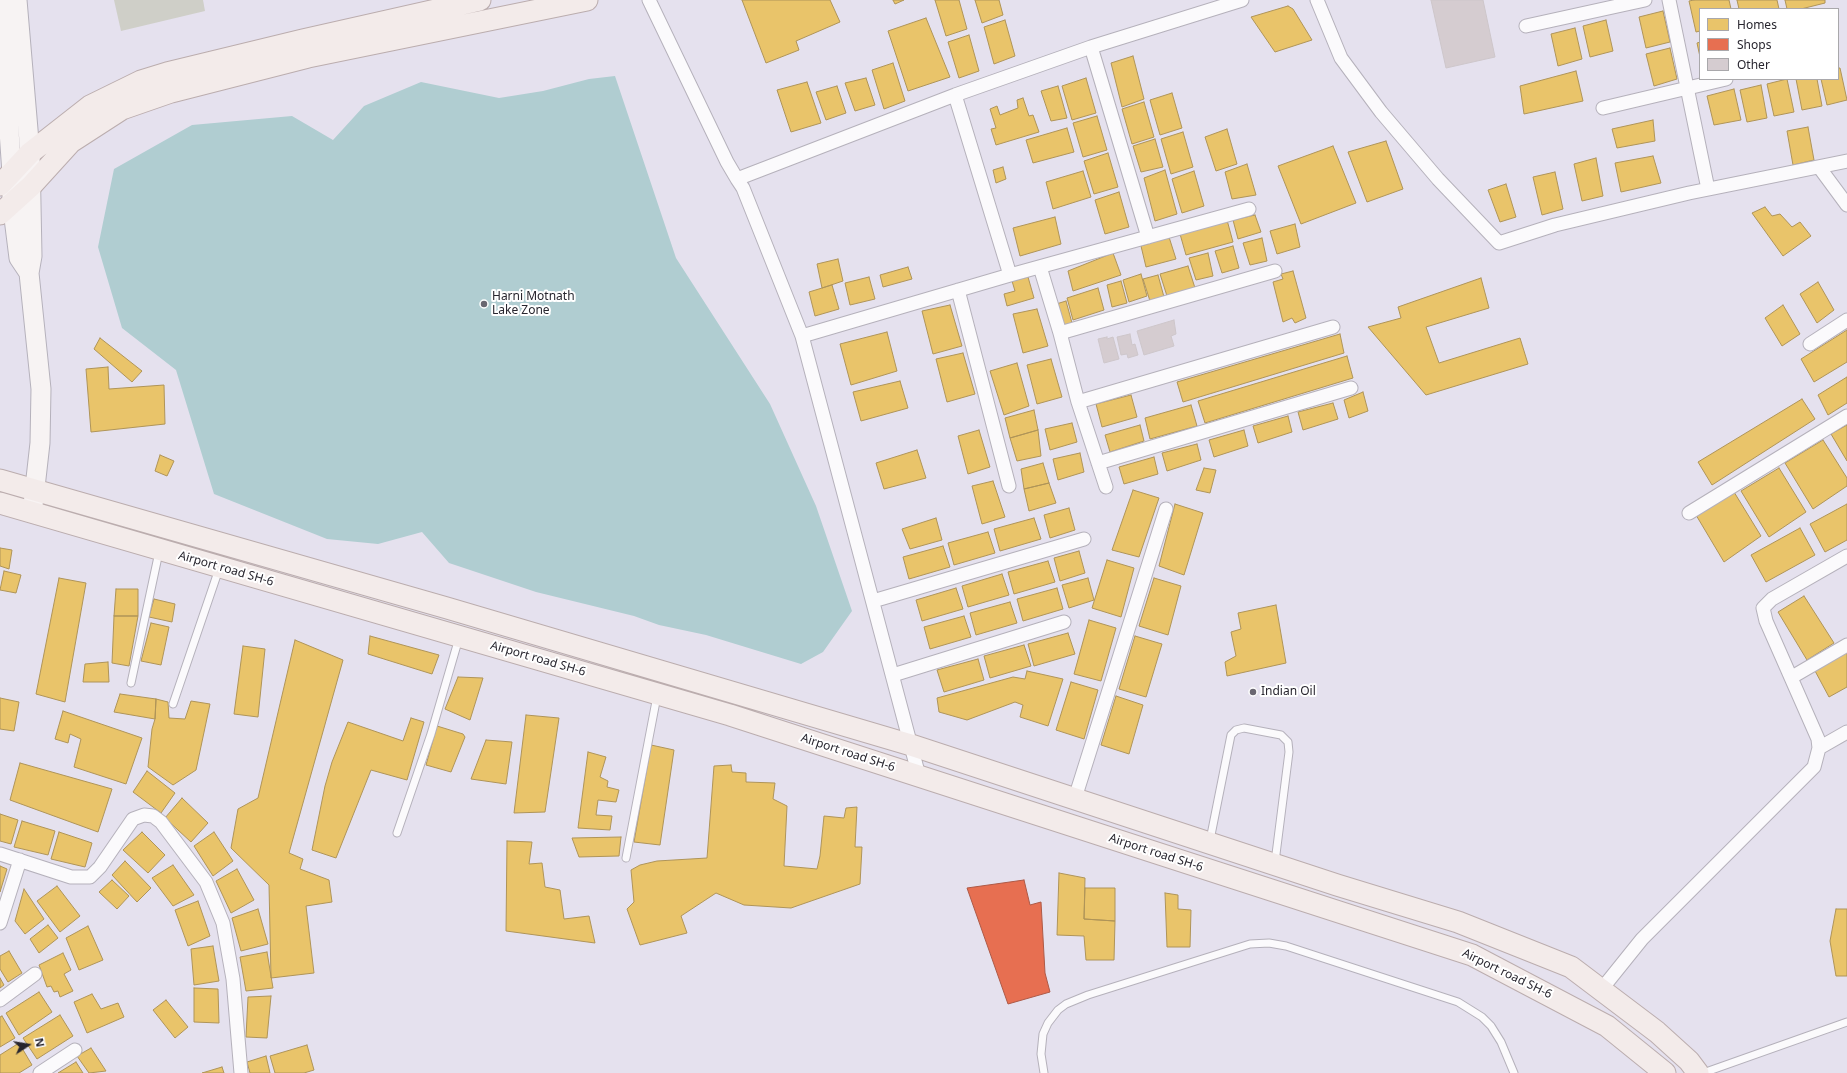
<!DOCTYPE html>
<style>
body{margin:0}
#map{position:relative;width:1847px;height:1073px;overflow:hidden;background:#e5e1ee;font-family:"Noto Sans",sans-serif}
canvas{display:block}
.legend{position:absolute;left:1699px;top:8px;width:140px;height:72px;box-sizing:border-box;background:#fff;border:1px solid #a9a8ab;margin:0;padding:5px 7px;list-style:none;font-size:12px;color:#27252e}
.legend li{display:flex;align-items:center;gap:8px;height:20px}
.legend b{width:20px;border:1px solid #a9a8ab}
.north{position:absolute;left:8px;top:1025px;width:40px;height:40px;-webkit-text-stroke:3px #fff;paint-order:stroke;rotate:78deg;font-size:11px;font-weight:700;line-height:16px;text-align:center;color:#27252e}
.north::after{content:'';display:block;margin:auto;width:14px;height:18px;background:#27252e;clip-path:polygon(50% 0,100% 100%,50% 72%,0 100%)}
</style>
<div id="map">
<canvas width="1847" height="1073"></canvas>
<ul class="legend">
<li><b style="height:11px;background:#e9c46a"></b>Homes</li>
<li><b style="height:11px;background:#e76f51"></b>Shops</li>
<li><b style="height:11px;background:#d5ccd0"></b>Other</li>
</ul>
<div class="north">N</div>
</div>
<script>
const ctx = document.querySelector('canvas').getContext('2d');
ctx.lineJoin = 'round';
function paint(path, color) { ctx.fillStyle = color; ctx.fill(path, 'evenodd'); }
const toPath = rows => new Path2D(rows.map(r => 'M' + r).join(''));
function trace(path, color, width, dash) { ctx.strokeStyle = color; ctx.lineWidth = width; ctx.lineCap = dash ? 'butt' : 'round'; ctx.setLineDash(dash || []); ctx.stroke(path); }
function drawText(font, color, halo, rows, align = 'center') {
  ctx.font = font + ' "Noto Sans",sans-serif'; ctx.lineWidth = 4; ctx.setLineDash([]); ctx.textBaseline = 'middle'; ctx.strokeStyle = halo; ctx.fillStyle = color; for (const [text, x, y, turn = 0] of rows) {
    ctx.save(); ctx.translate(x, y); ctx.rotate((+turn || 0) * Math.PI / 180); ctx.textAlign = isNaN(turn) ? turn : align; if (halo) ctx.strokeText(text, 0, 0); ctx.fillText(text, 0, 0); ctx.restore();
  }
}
paint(toPath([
 [114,0,203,0,205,11,121,31]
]), '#cfcfc8');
paint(toPath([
 [615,76,676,258,770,404,816,506,852,611,823,652,801,664,706,635,659,625,634,616,536,592,449,563,422,532,378,544,327,539,214,494,176,370,122,328,98,247,114,169,192,125,292,116,333,140,364,106,421,82,499,98,543,91,589,79]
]), '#b0cdd1');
const homes = toPath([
 [742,0,830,0,840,22,796,41,799,50,766,63,742,0],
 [893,0,904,0,895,4,893,0],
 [935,0,959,0,967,29,946,36,935,0],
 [975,0,999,0,1003,15,982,23,975,0],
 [1694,0,1729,0,1731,9,1700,9,1700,31,1696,32,1689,1,1694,0],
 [1737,0,1777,0,1779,9,1739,9,1737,0],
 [1785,0,1825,0,1825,3,1801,9,1787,9,1785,0],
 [1288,6,1293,9,1312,40,1275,52,1251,17,1288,6],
 [1663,11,1670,42,1646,48,1639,17,1663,11],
 [926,18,950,77,908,91,888,31,926,18],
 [1005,20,1015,56,994,64,984,27,1005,20],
 [1606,20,1613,51,1590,57,1583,26,1606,20],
 [1575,28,1582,59,1558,66,1551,34,1575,28],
 [969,35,979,71,959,78,948,42,969,35],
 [1700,42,1700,57,1697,43,1700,42],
 [1670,48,1677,79,1654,86,1646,54,1670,48],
 [1133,56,1144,99,1122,107,1111,63,1133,56],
 [893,63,905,101,884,109,872,70,893,63],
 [1838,68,1840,68,1847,100,1827,105,1821,79,1838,79,1838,68],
 [1576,71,1583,101,1524,114,1520,86,1576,71],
 [866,78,875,105,855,111,845,83,866,78],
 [1086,78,1096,113,1072,120,1062,86,1086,78],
 [1787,79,1794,112,1774,116,1767,84,1787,79],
 [1796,79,1817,79,1822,106,1802,110,1796,79],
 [807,82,821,123,791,132,777,90,807,82],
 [1761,85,1767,118,1747,122,1740,90,1761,85],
 [837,86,846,113,826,120,816,92,837,86],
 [1058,86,1067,118,1051,121,1041,91,1058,86],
 [1734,89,1741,120,1714,125,1707,96,1734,89],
 [1172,93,1182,128,1160,135,1150,100,1172,93],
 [1023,98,1029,116,1033,115,1039,132,996,145,991,129,996,128,990,109,997,106,1000,115,1018,108,1017,100,1023,98],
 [1144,102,1154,137,1132,144,1122,109,1144,102],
 [1097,116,1107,150,1083,157,1073,123,1097,116],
 [1653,120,1655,141,1617,148,1612,129,1653,120],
 [1808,127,1814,160,1793,165,1787,131,1808,127],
 [1067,128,1074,152,1033,163,1026,140,1067,128],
 [1227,129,1237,164,1216,171,1205,137,1227,129],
 [1183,132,1193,167,1171,174,1161,139,1183,132],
 [1155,139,1163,167,1141,172,1133,146,1155,139],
 [1386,141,1403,189,1367,202,1348,152,1386,141],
 [1333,146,1356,203,1301,224,1278,166,1333,146],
 [1108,153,1118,187,1094,194,1084,161,1108,153],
 [1653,156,1661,183,1621,192,1615,163,1653,156],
 [1596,158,1603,196,1582,201,1574,164,1596,158],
 [1247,164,1256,195,1232,199,1225,172,1247,164],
 [1003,167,1006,179,996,183,993,170,1003,167],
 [1165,170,1177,214,1155,221,1144,178,1165,170],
 [1083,171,1091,197,1053,209,1046,182,1083,171],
 [1194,171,1204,206,1182,213,1172,179,1194,171],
 [1555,172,1563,209,1542,215,1533,177,1555,172],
 [1506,184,1516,217,1500,222,1488,190,1506,184],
 [1119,192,1129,227,1105,234,1095,200,1119,192],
 [1765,207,1772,216,1780,214,1792,227,1800,222,1811,236,1783,256,1752,213,1765,207],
 [1255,215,1261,232,1238,239,1233,220,1255,215],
 [1055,217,1061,244,1020,256,1013,228,1055,217],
 [1227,220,1233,242,1186,255,1180,234,1227,220],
 [1295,224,1300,247,1277,254,1270,231,1295,224],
 [1169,237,1176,259,1146,267,1141,246,1169,237],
 [1262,238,1267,261,1250,265,1243,243,1262,238],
 [1233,246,1239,268,1222,273,1215,251,1233,246],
 [1113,253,1121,275,1073,291,1068,271,1113,253],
 [1208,253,1213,276,1196,280,1189,258,1208,253],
 [838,259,843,281,822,288,817,264,838,259],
 [1188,266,1195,288,1167,296,1160,274,1188,266],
 [908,267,912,279,883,287,880,275,908,267],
 [1293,271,1306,318,1295,323,1292,318,1283,322,1273,282,1283,279,1281,274,1293,271],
 [1141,274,1147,296,1129,302,1123,280,1141,274],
 [1158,275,1164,297,1150,301,1143,279,1158,275],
 [869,277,875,299,850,305,845,283,869,277],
 [1028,277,1034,298,1007,306,1004,294,1015,291,1012,281,1028,277],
 [1481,278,1489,308,1426,327,1439,363,1520,338,1528,364,1426,395,1368,327,1401,318,1398,307,1481,278],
 [1121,281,1127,303,1112,307,1107,285,1121,281],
 [1818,282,1834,310,1817,323,1800,294,1818,282],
 [832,285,839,309,815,316,809,292,832,285],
 [1098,288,1104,310,1073,320,1067,298,1098,288],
 [1066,301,1072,323,1060,326,1053,305,1066,301],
 [950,305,962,346,933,354,922,311,950,305],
 [1783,305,1800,334,1782,346,1765,318,1783,305],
 [1037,309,1048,346,1023,353,1013,314,1037,309],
 [1847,330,1847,362,1814,382,1801,359,1847,330],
 [887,332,897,371,851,385,840,344,887,332],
 [1340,334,1344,353,1183,402,1177,382,1340,334],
 [100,338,142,371,132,382,94,349,100,338],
 [963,353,975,394,947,402,936,359,963,353],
 [1347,356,1353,378,1205,423,1198,401,1347,356],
 [1051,359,1062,397,1037,404,1027,365,1051,359],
 [1017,363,1029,406,1004,415,990,371,1017,363],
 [108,367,109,389,164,385,165,424,91,432,86,369,108,367],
 [1847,377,1847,403,1828,415,1818,395,1847,377],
 [900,381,908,408,861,421,853,392,900,381],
 [1363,392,1368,411,1349,418,1344,400,1363,392],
 [1131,395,1137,417,1102,427,1096,404,1131,395],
 [1802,399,1815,419,1712,485,1698,462,1802,399],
 [1333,403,1338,419,1303,430,1298,412,1333,403],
 [1191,405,1197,426,1150,439,1145,418,1191,405],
 [1034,410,1038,430,1010,438,1005,418,1034,410],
 [1288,416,1292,432,1258,443,1253,426,1288,416],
 [1072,423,1077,442,1050,450,1045,429,1072,423],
 [1140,425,1144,441,1110,452,1105,435,1140,425],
 [1847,425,1847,461,1831,434,1847,425],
 [979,430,990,467,968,474,958,436,979,430],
 [1038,430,1041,456,1017,461,1010,438,1038,430],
 [1244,430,1248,446,1214,457,1209,440,1244,430],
 [1823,440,1847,478,1847,486,1813,509,1785,463,1823,440],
 [1197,444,1201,460,1167,471,1162,453,1197,444],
 [917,450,926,478,884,489,876,463,917,450],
 [1080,453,1084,472,1058,480,1053,459,1080,453],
 [160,455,174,461,167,476,155,471,160,455],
 [1154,457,1158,474,1124,484,1119,467,1154,457],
 [1043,463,1049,483,1024,489,1021,469,1043,463],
 [1204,468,1216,470,1210,493,1196,490,1204,468],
 [1779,468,1806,512,1769,537,1741,491,1779,468],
 [993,481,1005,517,982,524,972,486,993,481],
 [1049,483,1056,503,1029,511,1024,489,1049,483],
 [1133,490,1159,498,1139,557,1112,550,1133,490],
 [1734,492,1761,536,1724,562,1696,515,1734,492],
 [1175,504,1203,513,1184,575,1159,566,1175,504],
 [1847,504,1847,540,1825,552,1810,524,1847,504],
 [1069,508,1075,530,1050,538,1044,515,1069,508],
 [936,518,942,540,910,549,902,529,936,518],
 [1034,518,1041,539,1000,551,994,529,1034,518],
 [1800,528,1815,555,1766,582,1751,555,1800,528],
 [988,532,995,553,954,565,948,543,988,532],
 [943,546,950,567,909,579,903,557,943,546],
 [0,548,12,550,9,569,0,566,0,548],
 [1079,551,1085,573,1060,581,1054,558,1079,551],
 [1107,560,1134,568,1121,617,1092,608,1107,560],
 [1048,561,1055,582,1014,594,1008,572,1048,561],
 [4,571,21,575,16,593,0,590,4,571],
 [1002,574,1009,595,968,607,962,586,1002,574],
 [59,578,86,583,65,702,36,694,59,578],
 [1088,578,1094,600,1069,608,1062,585,1088,578],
 [1154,578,1181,586,1168,635,1139,626,1154,578],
 [956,588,963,609,922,621,916,600,956,588],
 [1057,588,1063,609,1023,621,1017,599,1057,588],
 [116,589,138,589,138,616,114,616,116,589],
 [1804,596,1834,643,1807,660,1778,612,1804,596],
 [154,599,175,604,172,622,149,617,154,599],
 [1010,602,1017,623,976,635,970,613,1010,602],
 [1276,605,1286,663,1227,676,1225,662,1236,656,1231,632,1241,629,1238,613,1276,605],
 [114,616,138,616,129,666,112,663,114,616],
 [964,616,971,637,930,649,924,627,964,616],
 [1089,620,1116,628,1101,681,1074,674,1089,620],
 [151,623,169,627,161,665,141,661,151,623],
 [1068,633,1075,654,1034,666,1028,644,1068,633],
 [370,636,439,655,432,674,368,654,370,636],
 [1135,636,1162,644,1146,697,1119,689,1135,636],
 [295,640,343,660,289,853,303,859,300,869,329,880,332,902,306,906,314,973,271,978,269,885,231,848,238,809,258,798,295,640],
 [1024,645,1031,666,990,678,984,656,1024,645],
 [243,646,265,649,258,717,234,714,243,646],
 [1847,651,1847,687,1829,697,1814,669,1847,651],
 [978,659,984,680,944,692,937,670,978,659],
 [108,662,109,682,83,682,85,664,108,662],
 [1027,671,1063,679,1048,726,1020,717,1023,705,1015,702,967,720,939,712,937,698,1013,677,1025,679,1027,671],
 [458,677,483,678,470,720,445,709,458,677],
 [1071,682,1098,690,1084,739,1056,730,1071,682],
 [120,694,156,699,155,719,114,712,120,694],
 [1116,696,1143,705,1129,754,1101,745,1116,696],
 [0,698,19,702,14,731,0,729,0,698],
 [156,699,168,702,169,718,185,719,191,701,210,704,196,770,173,785,148,767,152,729,155,719,156,699],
 [63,711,142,738,126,784,74,767,81,739,70,734,68,743,55,739,63,711],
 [526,715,559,718,545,812,514,813,526,715],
 [411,718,424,722,407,780,371,770,336,858,312,850,325,786,332,762,348,722,403,741,411,718],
 [437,726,463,734,465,737,451,772,426,765,437,726],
 [486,740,512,742,506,784,471,779,486,740],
 [651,745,674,750,660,845,634,842,651,745],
 [588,752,606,757,600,777,608,781,607,787,619,790,616,802,598,800,596,815,612,816,610,830,578,828,588,752],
 [20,763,112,789,98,832,10,800,20,763],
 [731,765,732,772,746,773,746,782,775,783,773,799,787,806,784,866,817,869,820,856,824,816,844,818,846,808,857,807,855,847,862,847,860,884,791,908,744,905,716,893,681,916,687,933,640,945,627,909,634,902,631,870,640,865,657,861,707,858,714,766,731,765],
 [147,771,175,793,161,813,133,792,147,771],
 [182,798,208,823,191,842,165,818,182,798],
 [0,814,18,820,11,844,0,841,0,814],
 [22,821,55,831,48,855,14,847,22,821],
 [59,832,92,843,85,867,51,859,59,832],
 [142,832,165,855,148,873,123,850,142,832],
 [214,832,233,861,213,876,194,846,214,832],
 [621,837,619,856,579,857,572,838,621,837],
 [507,841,532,842,529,864,542,863,545,887,560,890,564,919,589,916,595,943,506,931,507,841],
 [125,861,151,888,137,902,112,875,125,861],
 [173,865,194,895,173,906,152,878,173,865],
 [0,866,7,869,0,892,0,866],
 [237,869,254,900,231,913,216,881,237,869],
 [1059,873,1085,878,1084,919,1115,921,1114,960,1086,960,1084,936,1057,935,1059,873],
 [112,880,129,896,117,909,99,892,112,880],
 [57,886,80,916,60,932,37,901,57,886],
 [1085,888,1115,888,1115,921,1084,919,1085,888],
 [24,889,44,919,25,934,15,921,24,889],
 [1165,893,1178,895,1178,909,1191,910,1190,947,1167,947,1165,893],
 [198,901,210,936,188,946,175,910,198,901],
 [258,909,268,944,241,951,232,918,258,909],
 [1836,909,1847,909,1847,976,1836,976,1830,941,1836,909],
 [48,925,58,938,39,953,30,939,48,925],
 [88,926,103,960,79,970,66,938,88,926],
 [213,946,219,981,194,985,191,949,213,946],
 [9,951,22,973,8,982,0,969,0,956,9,951],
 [267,952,273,988,246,991,240,957,267,952],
 [63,953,71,970,64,974,73,991,60,997,58,991,54,992,51,986,47,987,39,965,63,953],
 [0,978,4,985,0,988,0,978],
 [194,988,218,989,219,1023,194,1022,194,988],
 [39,992,52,1012,19,1035,6,1013,39,992],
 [92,994,101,1009,118,1003,124,1017,87,1033,74,1002,92,994],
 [271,996,267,1038,246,1037,248,997,271,996],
 [166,1000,188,1027,175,1038,153,1010,166,1000],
 [60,1015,73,1036,37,1059,23,1038,60,1015],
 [2,1016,15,1038,0,1047,0,1017,2,1016],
 [19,1043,32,1065,19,1073,0,1073,0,1055,19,1043],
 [307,1045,314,1070,304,1073,275,1073,270,1056,307,1045],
 [91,1048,106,1071,89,1073,77,1056,91,1048],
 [266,1056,270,1073,250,1073,247,1062,266,1056],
 [76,1062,83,1073,58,1073,76,1062],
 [222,1067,224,1073,202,1073,222,1067]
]);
paint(homes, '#e9c46a');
trace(homes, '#af9458', 1);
const shops = toPath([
 [1024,880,1030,905,1041,902,1045,973,1050,992,1008,1004,967,888,1024,880]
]);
paint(shops, '#e76f51');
trace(shops, '#ad5946', 1);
const building = toPath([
 [1431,0,1483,0,1495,57,1446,68,1431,0],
 [1174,320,1176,334,1171,336,1174,346,1144,355,1137,331,1174,320],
 [1130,334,1132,345,1135,344,1138,355,1128,358,1127,354,1121,355,1117,337,1130,334],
 [1107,337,1107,339,1113,337,1119,359,1104,363,1098,339,1107,337]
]);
paint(building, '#d5ccd0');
trace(building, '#cdc6ca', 1);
const lane = toPath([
 [131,683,159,552],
 [173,704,219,569],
 [397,833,431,734,459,638],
 [1210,840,1231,735,1236,730,1244,728,1281,735,1288,742,1289,752,1275,862],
 [626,858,657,696],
 [1044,1073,1041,1054,1043,1034,1048,1023,1058,1010,1066,1004,1088,995,1250,944,1269,943,1286,946,1458,1002,1482,1017,1491,1026,1501,1042,1514,1073],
 [1703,1073,1847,1022]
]);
const street = toPath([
 [649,0,727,162,737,179,955,95,1091,47,1242,0],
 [1317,0,1341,58,1381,112,1438,179,1499,243,1555,225,1689,193,1847,161],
 [1669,0,1708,189],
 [1526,26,1645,0],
 [1091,47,1148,237],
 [1603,108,1726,79],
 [1819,167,1847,205],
 [737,179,743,188,802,336],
 [1040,267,1060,333,1078,402,1106,487],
 [1010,275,1249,209],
 [958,290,1009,486],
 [1060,333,1275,271],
 [1810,344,1847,320],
 [1078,402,1333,327],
 [1098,463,1351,388],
 [1689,513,1847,416],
 [873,601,1084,539],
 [893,675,1064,622],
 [1792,677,1847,645],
 [1819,748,1847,732],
 [919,776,802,336,1010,275,955,95],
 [1075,798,1166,509],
 [0,854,71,877,90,877,100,867,133,819,144,815,153,816,161,822,206,882,223,923,233,979,241,1073],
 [0,923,20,860],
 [1601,990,1642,939,1814,767,1819,748,1818,739,1766,621,1763,608,1772,599,1847,556],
 [0,1000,35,974],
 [40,1073,75,1050]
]);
const secondary = toPath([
 [17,0,30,153,32,256,29,273,41,389,40,443,33,505],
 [0,6,12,173,12,202,19,258,29,273]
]);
const primary = toPath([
 [0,185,30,153,90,106,141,81,167,73,303,40,480,0],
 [0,214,31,186,71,142,122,109,171,92,308,57,587,0],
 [0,480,447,608,911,745,1337,885,1458,922,1571,967,1657,1032,1689,1061,1698,1073],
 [0,503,730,715,1472,955,1607,1026,1665,1073]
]);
trace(lane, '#b5b1bb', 9);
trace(street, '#b5b1bb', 15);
trace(secondary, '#b5b1bb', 21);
trace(primary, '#bbadae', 23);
trace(lane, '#fbfafc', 7);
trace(street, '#fbfafc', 13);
trace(secondary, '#f7f3f3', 19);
trace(primary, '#f3ebea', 21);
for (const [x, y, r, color] of [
 [484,304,4,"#6a6771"],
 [1253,692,4,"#6a6771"]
]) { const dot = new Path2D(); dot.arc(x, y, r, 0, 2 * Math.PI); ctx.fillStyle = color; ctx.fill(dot); trace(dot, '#fff', 1.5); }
drawText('12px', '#27252e', '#fff', [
 ["Harni Motnath",492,297],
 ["Lake Zone",492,311],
 ["Indian Oil",1261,692]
], 'left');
drawText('12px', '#27252e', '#fff', [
 ["Airport road SH-6",226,569,16],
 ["Airport road SH-6",538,659,16],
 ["Airport road SH-6",848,753,18],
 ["Airport road SH-6",1156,853,18],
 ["Airport road SH-6",1507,974,26]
]);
</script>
